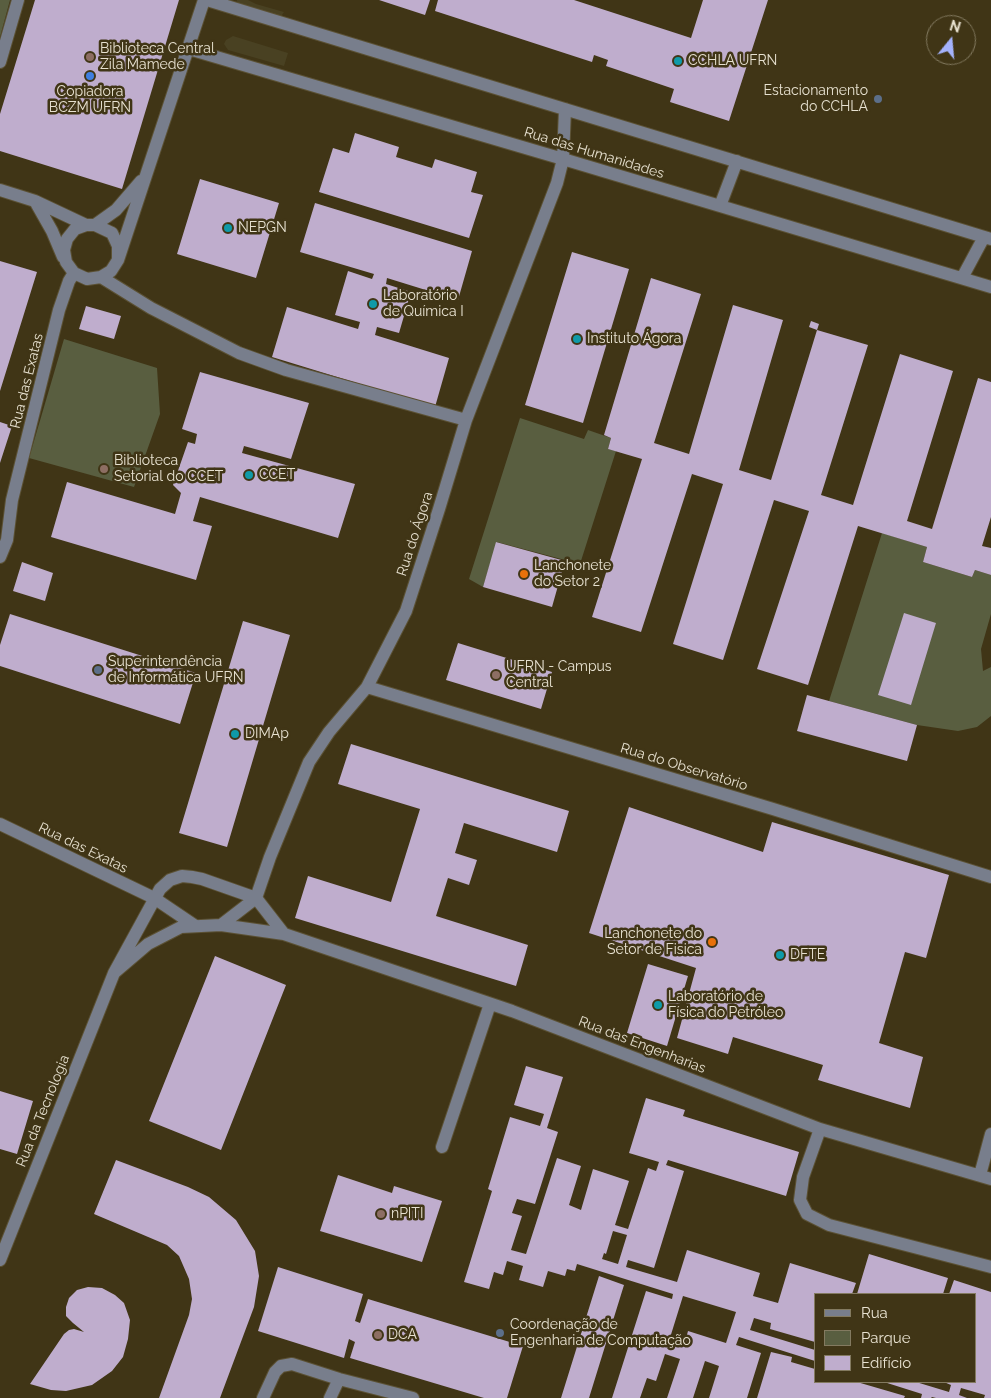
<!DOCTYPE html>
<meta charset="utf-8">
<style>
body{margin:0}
#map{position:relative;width:991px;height:1398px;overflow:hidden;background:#403516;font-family:Raleway,sans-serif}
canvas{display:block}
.legend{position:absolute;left:814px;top:1293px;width:162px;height:90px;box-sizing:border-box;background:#403516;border:1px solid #837a60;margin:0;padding:6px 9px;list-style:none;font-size:15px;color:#e7e1d0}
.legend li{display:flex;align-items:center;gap:10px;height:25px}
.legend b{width:25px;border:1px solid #837a60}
.north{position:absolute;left:926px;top:15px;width:50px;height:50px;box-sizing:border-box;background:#403516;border:1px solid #837a60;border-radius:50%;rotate:17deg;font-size:14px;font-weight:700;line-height:20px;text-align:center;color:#e7e1d0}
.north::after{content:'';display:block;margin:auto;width:18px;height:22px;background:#a4b2fc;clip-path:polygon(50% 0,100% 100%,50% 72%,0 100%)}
</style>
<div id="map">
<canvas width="991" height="1398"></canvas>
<ul class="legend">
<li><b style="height:6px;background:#787e8c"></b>Rua</li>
<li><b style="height:14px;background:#595e40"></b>Parque</li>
<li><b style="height:14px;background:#bfadcd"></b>Edifício</li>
</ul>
<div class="north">N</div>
</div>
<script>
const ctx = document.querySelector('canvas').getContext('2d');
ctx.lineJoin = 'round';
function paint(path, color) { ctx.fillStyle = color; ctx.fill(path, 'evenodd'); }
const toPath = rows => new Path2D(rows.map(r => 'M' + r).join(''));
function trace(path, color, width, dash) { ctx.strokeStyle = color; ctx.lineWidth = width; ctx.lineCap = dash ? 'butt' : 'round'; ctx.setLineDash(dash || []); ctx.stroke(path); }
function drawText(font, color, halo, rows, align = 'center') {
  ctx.font = font + ' Raleway,sans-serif'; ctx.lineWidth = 5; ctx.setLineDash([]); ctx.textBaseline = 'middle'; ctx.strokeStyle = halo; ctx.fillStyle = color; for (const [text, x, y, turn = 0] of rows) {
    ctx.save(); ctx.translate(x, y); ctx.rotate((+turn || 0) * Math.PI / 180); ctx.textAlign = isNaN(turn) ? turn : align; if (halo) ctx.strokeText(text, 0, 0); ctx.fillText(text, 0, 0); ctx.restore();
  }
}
paint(toPath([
 [0,0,10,0,0,37],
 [64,339,157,368,160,414,134,487,29,458],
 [520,418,584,439,588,430,611,438,608,449,616,451,580,564,497,542,483,587,469,579],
 [882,533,927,547,923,562,972,577,975,570,991,575,991,614,981,649,983,671,991,667,991,716,977,727,958,731,917,725,829,701]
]), '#595e40');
paint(toPath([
 [237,0,248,0,256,4,284,12,274,27,246,18,236,5],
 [233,36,288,53,284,66,228,50,224,44,226,40]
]), '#494122');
paint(toPath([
 [35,0,179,0,122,189,0,151,0,114],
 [379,0,430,0,425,15],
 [438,0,574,0,691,38,703,0,768,0,729,121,670,102,674,89,606,66,608,60,594,55,592,62,435,11],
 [355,133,399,147,396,157,432,168,435,159,477,172,471,192,483,195,469,238,319,192,333,148,349,153],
 [200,179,279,203,256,278,177,254],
 [315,203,472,251,458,300,387,278,386,284,411,292,399,333,377,327,375,335,449,358,435,407,272,357,287,307,358,329,360,322,335,315,348,271,372,279,374,274,300,252],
 [572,252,629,269,583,423,525,405],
 [0,261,37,272,0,391],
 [651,278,701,294,654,443,689,454,733,305,783,320,739,470,771,480,817,330,868,345,821,495,853,505,900,354,953,371,907,521,932,529,978,378,991,382,991,517,982,546,991,548,991,575,975,570,972,577,923,562,927,547,858,526,808,685,757,669,809,511,774,500,723,660,673,644,723,484,692,474,641,632,592,617,642,459,608,449,611,438,604,435],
 [86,306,121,316,114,339,79,329],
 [811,321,819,324,817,330,809,327],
 [200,372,309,403,291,459,244,446,242,453,355,484,338,538,200,497,193,521,212,526,196,580,51,537,67,482,175,514,181,493,173,485,188,442,195,444,197,434,182,429],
 [0,422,12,426,0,463],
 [496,542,565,561,552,607,483,587],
 [22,562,53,573,45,601,13,591],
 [904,613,936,623,911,705,878,695],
 [10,614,196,673,180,724,0,666,0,645],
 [243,621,290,635,227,847,179,833],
 [458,643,552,672,541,709,446,680],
 [807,695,917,725,907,761,797,731],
 [351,744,569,811,557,852,464,823,455,853,477,860,469,885,448,878,436,916,528,945,516,986,295,918,308,876,391,902,420,809,338,784],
 [629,807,763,852,772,822,949,875,926,958,905,952,879,1043,923,1057,910,1108,818,1080,823,1065,733,1037,728,1054,677,1038,696,968,589,933],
 [215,956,286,985,221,1150,149,1121],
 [648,964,688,976,667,1046,627,1033],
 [526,1066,563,1077,547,1128,558,1132,535,1204,517,1199,512,1213,522,1216,511,1250,526,1254,557,1158,581,1166,569,1205,581,1210,593,1169,629,1181,615,1225,628,1229,648,1168,656,1171,659,1162,629,1153,646,1098,685,1110,683,1116,799,1152,786,1196,668,1160,666,1165,684,1171,654,1268,628,1260,626,1267,677,1282,687,1250,760,1273,753,1296,778,1303,790,1263,856,1283,852,1294,815,1294,815,1342,770,1329,771,1323,754,1318,750,1330,815,1350,815,1361,739,1337,736,1345,761,1353,747,1398,709,1398,719,1366,705,1361,693,1398,667,1398,680,1359,665,1354,656,1381,647,1378,640,1398,612,1398,646,1291,672,1299,673,1294,577,1264,575,1271,567,1269,565,1276,548,1271,543,1287,519,1280,523,1266,507,1261,503,1275,494,1272,489,1289,464,1282,492,1191,488,1189,510,1117,540,1126,544,1114,514,1105],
 [613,1231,627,1235,618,1264,602,1259,604,1253,606,1254],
 [683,1296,736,1312,726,1343,688,1331,684,1346,669,1341],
 [0,1091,33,1101,17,1154,0,1149],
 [116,1160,188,1187,209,1197,236,1220,255,1251,259,1276,254,1307,220,1398,159,1398,189,1315,192,1299,189,1279,179,1256,167,1245,94,1214],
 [338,1175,392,1193,394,1186,442,1201,422,1262,320,1231],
 [869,1254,948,1278,943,1294,857,1294],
 [278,1267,363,1294,355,1321,360,1323,368,1299,523,1346,507,1398,484,1398,350,1358,355,1342,349,1339,344,1358,258,1331],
 [599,1276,624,1285,589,1398,561,1398],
 [954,1280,991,1292,991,1398,984,1398,985,1395,961,1388,959,1395,967,1398,936,1398,932,1397,931,1398,921,1398,922,1394,884,1382,916,1382,949,1392,951,1385,944,1382,975,1382,975,1294,949,1294],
 [88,1287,102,1288,115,1295,124,1303,130,1320,128,1339,123,1357,112,1371,92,1385,66,1391,51,1390,30,1384,64,1334,69,1330,74,1329,84,1332,73,1323,66,1316,66,1307,69,1298,77,1290],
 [771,1352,792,1357,791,1362,815,1369,815,1382,857,1382,905,1396,904,1398,757,1398]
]), '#bfadcd');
const minor = toPath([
 [207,0,991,239],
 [189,49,563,159,991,287],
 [0,62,18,0],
 [0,190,35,201,86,225],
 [35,201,52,231,63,257],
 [720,206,737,161],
 [95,225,116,210,141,181],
 [118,260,118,246,112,233,95,225,86,225,75,229,67,239,64,250,66,262,74,273,87,279,101,277,111,271,118,260,204,0],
 [101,277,151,308,239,353,286,370,466,420],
 [962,278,984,237],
 [0,557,7,540,12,500,59,310,69,281,74,273],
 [367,687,773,809,991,877],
 [0,824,154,898,194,925],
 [256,898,270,857,309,762,329,732,367,687,406,611,439,509,466,420,557,183,563,159,565,109],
 [256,898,284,934],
 [221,925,256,898],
 [114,973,148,944,181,927,221,925,284,934,512,1011,820,1129,991,1179],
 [820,1129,803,1177,800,1200,807,1214,829,1225,991,1267],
 [442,1147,490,1004],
 [980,1175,991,1134],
 [0,1260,114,973,160,889,170,880,182,876,192,877,202,879,256,898],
 [263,1398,275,1372,281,1366,292,1364,339,1379,413,1398],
 [330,1398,339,1379]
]);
trace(minor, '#5b5134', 14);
trace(minor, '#787e8c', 12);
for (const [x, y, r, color] of [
 [90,57,5,"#8d6e63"],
 [678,61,5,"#0f9aa8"],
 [90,76,5,"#3f7fe0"],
 [878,99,5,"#5c6f8a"],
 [228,228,5,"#0f9aa8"],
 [373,304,5,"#0f9aa8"],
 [577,339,5,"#0f9aa8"],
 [104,469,5,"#8d6e63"],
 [249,475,5,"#0f9aa8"],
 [524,574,5,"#e8710a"],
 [98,670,5,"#5c6f8a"],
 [496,675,5,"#8d6e63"],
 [235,734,5,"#0f9aa8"],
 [712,942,5,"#e8710a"],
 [780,955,5,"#0f9aa8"],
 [658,1005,5,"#0f9aa8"],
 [381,1214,5,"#8d6e63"],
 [500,1333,5,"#5c6f8a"],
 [378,1335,5,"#8d6e63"]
]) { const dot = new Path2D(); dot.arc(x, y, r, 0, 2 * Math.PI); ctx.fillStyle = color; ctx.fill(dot); trace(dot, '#403516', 2); }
drawText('14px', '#e7e1d0', '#403516', [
 ["Biblioteca Central",100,49],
 ["Zila Mamede",100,65],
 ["CCHLA UFRN",688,61],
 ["Estacionamento",868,91,"right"],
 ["do CCHLA",868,107,"right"],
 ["Copiadora",90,92,"center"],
 ["BCZM UFRN",90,108,"center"],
 ["NEPGN",238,228],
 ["Laboratório",383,296],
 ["de Química I",383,312],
 ["Instituto Ágora",587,339],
 ["Biblioteca",114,461],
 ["Setorial do CCET",114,477],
 ["CCET",259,475],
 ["Lanchonete",534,566],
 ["do Setor 2",534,582],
 ["Superintendência",108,662],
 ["de Informática UFRN",108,678],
 ["UFRN - Campus",506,667],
 ["Central",506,683],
 ["DIMAp",245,734],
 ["Lanchonete do",702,934,"right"],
 ["Setor de Fisica",702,950,"right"],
 ["DFTE",790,955],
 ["Laboratório de",668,997],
 ["Física do Petróleo",668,1013],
 ["nPITI",391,1214],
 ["Coordenação de",510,1325],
 ["Engenharia de Computação",510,1341],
 ["DCA",388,1335]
], 'left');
drawText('14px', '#e7e1d0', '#403516', [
 ["Rua das Humanidades",594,153,17],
 ["Rua das Exatas",27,381,-76],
 ["Rua do Ágora",415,534,-72],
 ["Rua do Observatório",684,767,17],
 ["Rua das Exatas",83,848,26],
 ["Rua das Engenharias",642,1045,21],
 ["Rua da Tecnologia",43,1111,-68]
]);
</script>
